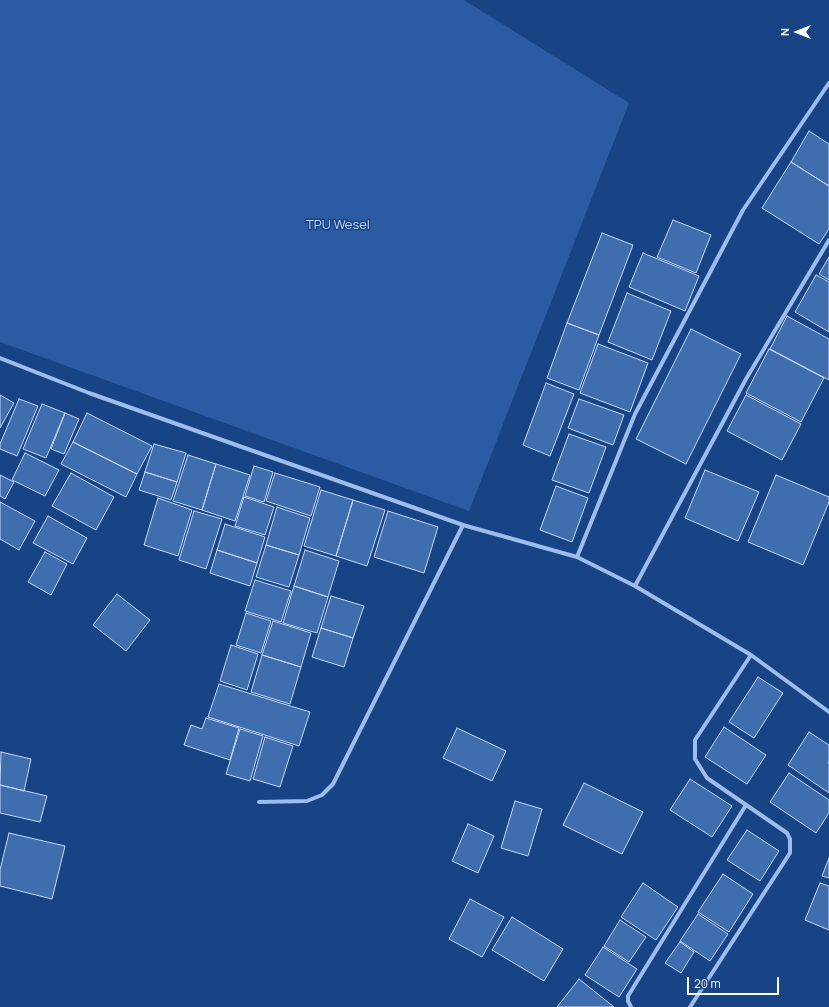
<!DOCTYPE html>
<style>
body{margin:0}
#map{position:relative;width:829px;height:1007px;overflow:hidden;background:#184384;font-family:Manrope,sans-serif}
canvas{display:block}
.north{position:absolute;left:777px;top:12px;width:40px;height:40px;-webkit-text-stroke:3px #184384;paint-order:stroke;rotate:270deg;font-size:11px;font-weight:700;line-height:16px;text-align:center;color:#fff}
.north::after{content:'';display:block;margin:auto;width:14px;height:18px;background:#fff;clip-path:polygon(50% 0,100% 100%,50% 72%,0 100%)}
.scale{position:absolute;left:687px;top:977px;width:92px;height:18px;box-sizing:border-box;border:2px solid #fff;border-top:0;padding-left:5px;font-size:12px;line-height:14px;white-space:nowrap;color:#fff;-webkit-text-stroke:3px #184384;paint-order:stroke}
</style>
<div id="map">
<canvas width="829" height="1007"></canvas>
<div class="north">N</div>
<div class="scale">20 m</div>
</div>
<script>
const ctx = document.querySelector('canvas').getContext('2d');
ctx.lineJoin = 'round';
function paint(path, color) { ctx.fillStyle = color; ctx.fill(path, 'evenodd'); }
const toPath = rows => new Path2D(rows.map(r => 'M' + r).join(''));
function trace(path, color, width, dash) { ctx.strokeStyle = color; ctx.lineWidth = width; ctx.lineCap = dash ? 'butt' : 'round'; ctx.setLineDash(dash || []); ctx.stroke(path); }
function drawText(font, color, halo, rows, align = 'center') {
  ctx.font = font + ' Manrope,sans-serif'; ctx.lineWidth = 3; ctx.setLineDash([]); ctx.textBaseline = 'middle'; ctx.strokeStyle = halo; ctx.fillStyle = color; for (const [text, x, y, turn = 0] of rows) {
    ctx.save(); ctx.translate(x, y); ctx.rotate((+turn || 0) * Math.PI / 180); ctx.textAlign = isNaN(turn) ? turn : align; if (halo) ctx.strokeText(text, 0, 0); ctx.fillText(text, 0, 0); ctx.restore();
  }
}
paint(toPath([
 [0,0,464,0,629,103,469,511,0,342]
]), '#2b5ca3');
const building = toPath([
 [809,131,829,144,829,186,791,162,809,131],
 [791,162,829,186,829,229,819,244,762,208,791,162],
 [673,220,711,235,696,273,657,257,673,220],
 [602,233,633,245,599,335,567,323,602,233],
 [643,253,699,276,685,311,629,287,643,253],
 [829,257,829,280,819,274,829,257],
 [816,275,829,282,829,332,795,312,816,275],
 [627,293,671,311,652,360,608,342,627,293],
 [787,316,829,339,829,380,770,349,787,316],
 [567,323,599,335,579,390,547,378,567,323],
 [691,329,741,354,686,464,636,439,691,329],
 [598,344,648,363,630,412,580,393,598,344],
 [769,349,824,378,801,422,746,393,769,349],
 [546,383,574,394,550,456,523,445,546,383],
 [0,395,14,403,0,428,0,395],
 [746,395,801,424,782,460,727,431,746,395],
 [19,399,38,406,17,456,0,449,0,444,19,399],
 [579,399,624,415,613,445,568,428,579,399],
 [42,404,65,413,46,458,23,449,42,404],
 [65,413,79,419,64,454,51,449,65,413],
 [87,413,152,446,137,474,73,442,87,413],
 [569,434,606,447,589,493,552,480,569,434],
 [73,442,137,474,126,497,61,464,73,442],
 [154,444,186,453,177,482,145,472,154,444],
 [25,453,59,470,45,496,12,480,25,453],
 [188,455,216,464,202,510,173,501,188,455],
 [216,464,250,475,235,521,202,510,216,464],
 [254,466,273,472,264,502,245,496,254,466],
 [705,470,759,492,738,541,685,518,705,470],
 [145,472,177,482,171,500,139,490,145,472],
 [71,473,114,497,96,530,52,506,71,473],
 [275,473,320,487,311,516,266,501,275,473],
 [0,475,14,482,5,499,0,496,0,475],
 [776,475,829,497,829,502,803,565,748,542,776,475],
 [556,486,588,498,572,542,540,530,556,486],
 [321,490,353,500,336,556,304,546,321,490],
 [244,497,274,507,265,535,235,526,244,497],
 [158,498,192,510,178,556,144,545,158,498],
 [353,500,385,510,367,566,336,556,353,500],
 [0,502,35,521,19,550,0,539,0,502],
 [277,507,310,518,299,555,266,545,277,507],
 [194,511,222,519,206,569,179,560,194,511],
 [388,511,438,527,424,573,374,557,388,511],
 [48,516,87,538,73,564,33,543,48,516],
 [225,524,265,537,257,563,217,550,225,524],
 [266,545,299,555,289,587,256,577,266,545],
 [217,550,257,563,250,586,210,573,217,550],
 [305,550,339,561,328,597,294,586,305,550],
 [45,552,67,564,51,595,28,582,45,552],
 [255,580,291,591,281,622,245,611,255,580],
 [294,586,328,597,317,633,283,623,294,586],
 [117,594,150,620,126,651,93,625,117,594],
 [331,596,364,606,353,638,321,628,331,596],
 [246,613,271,621,261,653,236,645,246,613],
 [273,621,311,633,301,667,262,655,273,621],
 [321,628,353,638,344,667,312,657,321,628],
 [231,645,258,654,247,690,220,681,231,645],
 [262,655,301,667,290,704,251,692,262,655],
 [758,677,783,693,754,738,729,722,758,677],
 [219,684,310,712,299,746,208,717,219,684],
 [206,718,239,728,230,760,184,745,191,725,202,729,206,718],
 [724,727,766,755,747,784,705,757,724,727],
 [457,728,506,751,492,781,443,758,457,728],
 [240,729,263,736,250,781,226,774,240,729],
 [809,732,829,745,829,761,828,763,829,764,829,793,788,765,809,732],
 [265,737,293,746,280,787,253,779,265,737],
 [1,752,31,759,24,791,0,785,1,752],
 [789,773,829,800,829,813,816,833,770,802,789,773],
 [690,779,732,806,712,837,670,810,690,779],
 [584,783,643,812,622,854,563,825,584,783],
 [0,785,47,796,40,822,0,813,0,785],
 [515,801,542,809,528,856,501,848,515,801],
 [468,824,494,836,478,873,452,861,468,824],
 [747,830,779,851,760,881,727,860,747,830],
 [9,833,65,846,52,899,0,886,0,870,9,833],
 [829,858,829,878,822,876,829,858],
 [723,874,753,894,729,932,698,912,723,874],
 [643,883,678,907,656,940,621,917,643,883],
 [820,883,829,886,829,930,805,920,820,883],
 [470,899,504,917,482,957,449,939,470,899],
 [698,914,728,934,710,961,680,941,698,914],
 [512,917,563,949,544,981,492,950,512,917],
 [620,920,646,937,629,962,604,946,620,920],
 [680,942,694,952,681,973,665,963,680,942],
 [603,947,637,969,619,997,585,975,603,947],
 [579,979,614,1007,557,1007,579,979]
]);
paint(building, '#406dae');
trace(building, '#c2d9f9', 1);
trace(toPath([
 [0,358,89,393,463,525,577,557,635,586,751,655,829,712],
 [577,557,635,414,743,210,829,83],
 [635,586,746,379,829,240],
 [259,802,307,801,322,795,333,784,463,525],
 [631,1007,628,1001,628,996,746,805],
 [690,1007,790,853,790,839,787,833,707,778,695,759,695,740,751,655]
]), '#9dbdec', 4);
drawText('13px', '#c2d9f9', '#184384', [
 ["TPU Wesel",338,225]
]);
</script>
